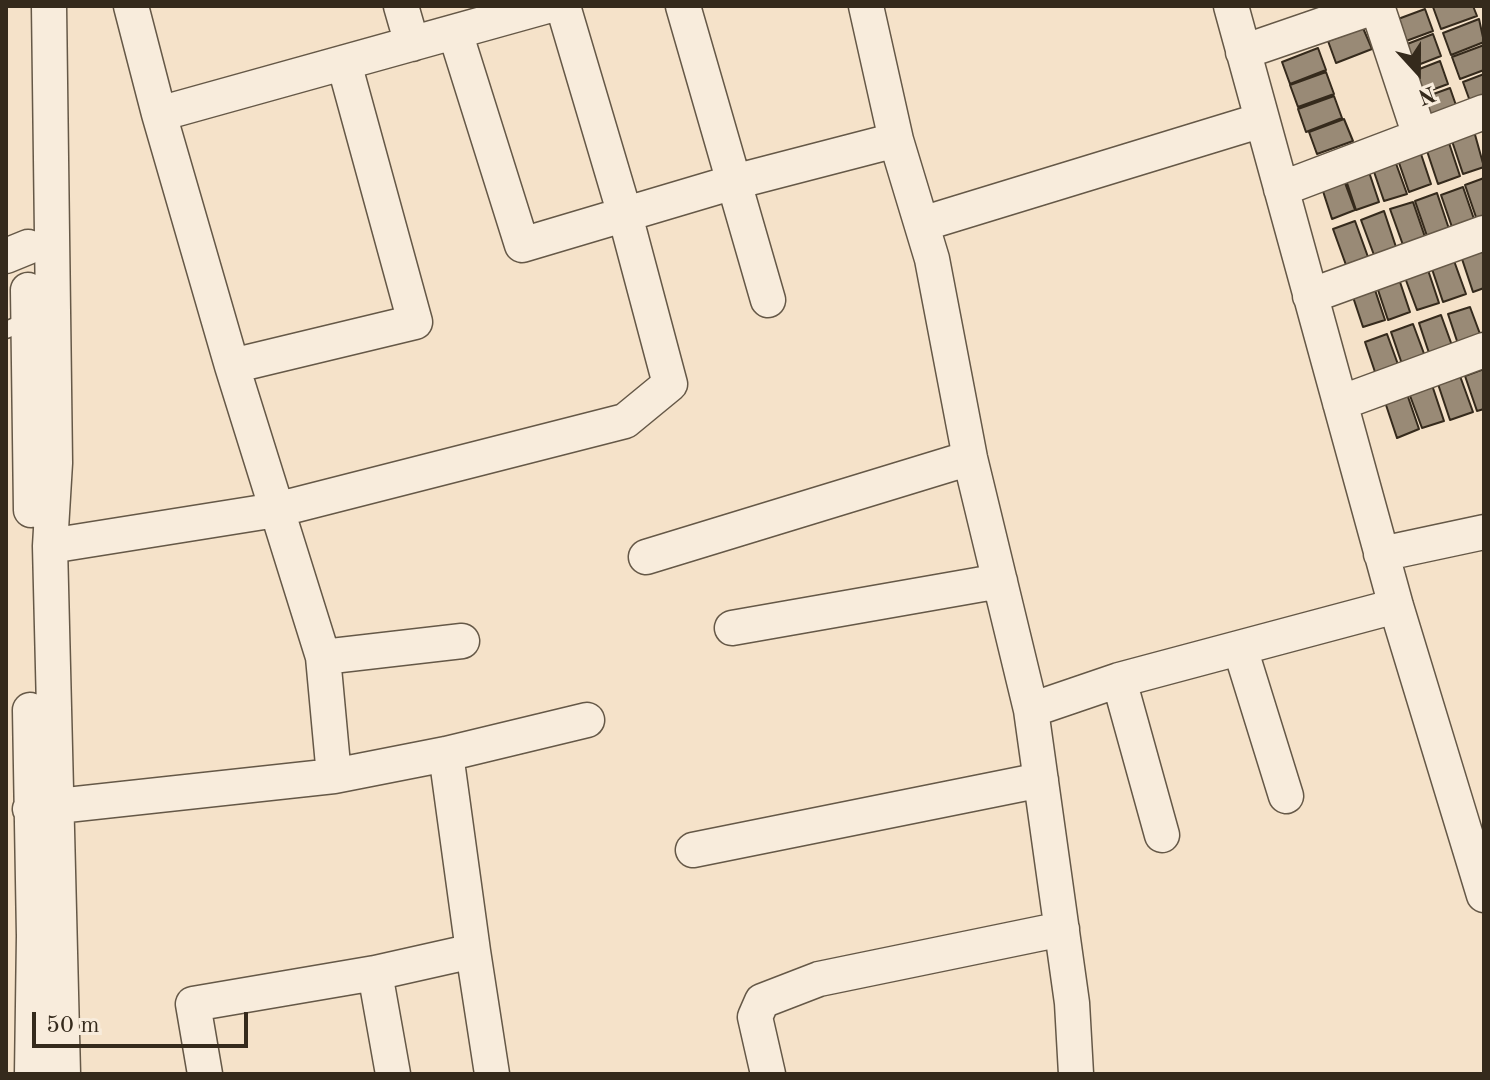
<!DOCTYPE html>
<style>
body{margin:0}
#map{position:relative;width:1490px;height:1080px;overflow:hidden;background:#f5e2c9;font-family:"Old Standard TT",serif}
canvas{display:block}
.frame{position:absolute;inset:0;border:8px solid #352a1c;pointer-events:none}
.north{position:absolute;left:1378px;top:32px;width:80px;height:80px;-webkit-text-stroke:6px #f8ecdc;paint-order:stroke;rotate:159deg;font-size:22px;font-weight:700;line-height:32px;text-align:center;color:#352a1c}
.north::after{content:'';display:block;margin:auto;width:28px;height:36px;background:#352a1c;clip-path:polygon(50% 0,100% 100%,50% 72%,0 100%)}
.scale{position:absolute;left:32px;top:1012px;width:216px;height:36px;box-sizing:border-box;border:4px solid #352a1c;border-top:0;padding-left:10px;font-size:24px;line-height:28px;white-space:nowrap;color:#352a1c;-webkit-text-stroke:6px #f8ecdc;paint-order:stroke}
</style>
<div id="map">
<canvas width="1490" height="1080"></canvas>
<div class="frame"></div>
<div class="north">N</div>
<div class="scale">50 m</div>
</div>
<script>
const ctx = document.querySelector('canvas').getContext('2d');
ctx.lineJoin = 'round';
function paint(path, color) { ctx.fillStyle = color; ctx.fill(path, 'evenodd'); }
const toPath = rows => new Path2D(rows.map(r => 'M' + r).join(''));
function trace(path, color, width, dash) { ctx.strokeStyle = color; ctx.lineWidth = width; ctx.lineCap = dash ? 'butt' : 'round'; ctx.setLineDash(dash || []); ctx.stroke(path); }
const building = toPath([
 [1437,6,1473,6,1477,16,1441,29,1433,7,1437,6],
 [1425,9,1433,31,1398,44,1390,22,1425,9],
 [1479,19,1484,42,1451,55,1443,33,1479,19],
 [1363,28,1372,49,1336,63,1328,41,1363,28],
 [1433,34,1441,56,1405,70,1397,48,1433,34],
 [1484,45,1484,70,1460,79,1452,57,1484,45],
 [1318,48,1326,70,1290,84,1282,62,1318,48],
 [1440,61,1448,84,1413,97,1404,75,1440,61],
 [1326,72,1334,94,1298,107,1290,85,1326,72],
 [1484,74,1484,99,1471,104,1463,82,1484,74],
 [1450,88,1458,111,1422,123,1414,101,1450,88],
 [1334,96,1342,118,1306,132,1298,109,1334,96],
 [1344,119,1353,141,1317,154,1309,132,1344,119],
 [1474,131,1484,167,1463,174,1451,138,1474,131],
 [1448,140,1460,176,1438,184,1426,148,1448,140],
 [1419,148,1431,184,1409,192,1397,157,1419,148],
 [1394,158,1407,194,1384,201,1372,166,1394,158],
 [1367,166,1379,202,1356,210,1344,174,1367,166],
 [1342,175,1355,210,1332,219,1320,182,1342,175],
 [1484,178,1484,218,1477,220,1465,185,1484,178],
 [1463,187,1475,222,1453,230,1441,195,1463,187],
 [1437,193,1449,229,1427,236,1415,201,1437,193],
 [1413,202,1425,237,1403,245,1390,209,1413,202],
 [1384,211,1396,247,1374,255,1361,220,1384,211],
 [1355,221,1368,257,1346,265,1333,229,1355,221],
 [1483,248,1484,288,1473,292,1461,256,1483,248],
 [1453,258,1466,294,1443,302,1431,266,1453,258],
 [1427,267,1439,303,1417,310,1404,275,1427,267],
 [1398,276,1410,312,1388,320,1376,284,1398,276],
 [1373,284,1385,320,1363,327,1351,291,1373,284],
 [1470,307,1483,342,1460,350,1448,314,1470,307],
 [1441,315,1454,351,1431,359,1419,323,1441,315],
 [1413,324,1426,359,1403,367,1391,332,1413,324],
 [1387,334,1400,370,1377,378,1365,342,1387,334],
 [1484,369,1484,409,1477,411,1465,376,1484,369],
 [1460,376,1473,412,1450,420,1438,384,1460,376],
 [1432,385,1444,421,1422,428,1409,393,1432,385],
 [1407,394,1419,429,1397,438,1385,402,1407,394]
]);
paint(building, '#998a76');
trace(building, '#352a1c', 2);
const service = toPath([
 [6,330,29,320]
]);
const minor = toPath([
 [49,6,55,463,50,546,63,1074],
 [401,6,412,44],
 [683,6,768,300],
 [866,6,896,140,932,259,970,458,1031,710,1072,1003,1076,1074],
 [1231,6,1396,606,1484,895],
 [455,32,522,245,734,182,896,140],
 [1243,52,1377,6,1420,136],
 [159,114,547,6],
 [1281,189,1484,112],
 [922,224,1262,120],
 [6,256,28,247],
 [28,290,31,510],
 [1310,296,1484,233],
 [232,366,415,322,344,63],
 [1340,403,1484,350],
 [50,546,276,510,625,421,670,384,625,215,563,6],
 [1381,554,1484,532],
 [646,557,970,458],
 [732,628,1000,581],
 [1240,648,1286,796],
 [323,657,462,641],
 [1119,680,1162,835],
 [30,710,34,936,32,1074],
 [1031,710,1119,680,1396,606],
 [334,776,446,754,587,720],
 [30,809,334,776,323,657,232,366,159,114,131,6],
 [693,850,1041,780],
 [473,951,492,1074],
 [375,973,393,1074],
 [205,1074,193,1004,375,973,473,951,446,754],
 [768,1074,755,1017,762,1001,819,979,1062,929]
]);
trace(service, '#655847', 19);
trace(minor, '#655847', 37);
trace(service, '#f8ecdc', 16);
trace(minor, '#f8ecdc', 34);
</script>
